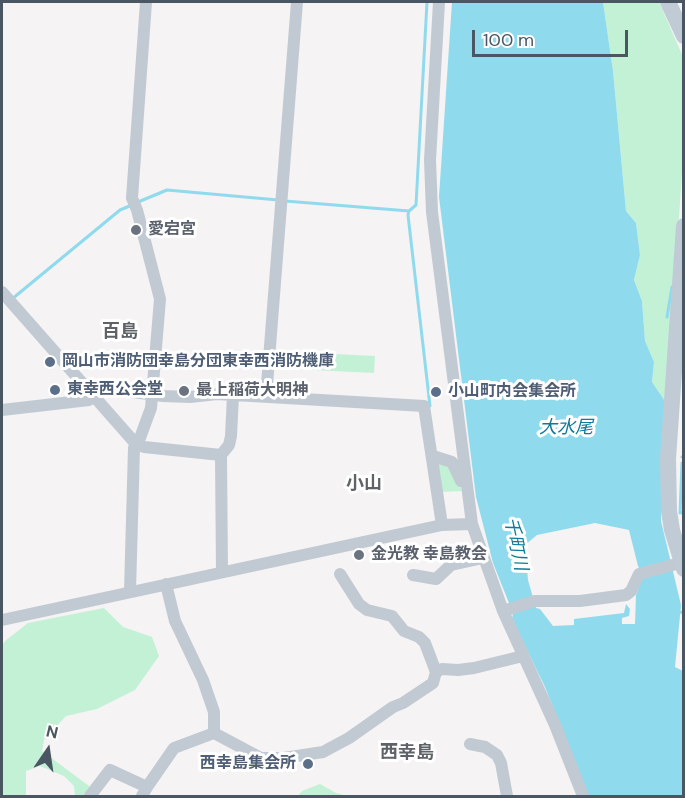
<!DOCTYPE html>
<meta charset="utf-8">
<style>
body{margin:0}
#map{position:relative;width:685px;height:798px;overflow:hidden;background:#f5f3f3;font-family:"DM Sans",sans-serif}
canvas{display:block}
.frame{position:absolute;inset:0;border:3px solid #4a5661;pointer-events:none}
.north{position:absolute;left:18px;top:720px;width:60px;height:60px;-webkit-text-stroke:4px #fff;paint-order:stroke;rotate:13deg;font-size:16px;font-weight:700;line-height:24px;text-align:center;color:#4a5661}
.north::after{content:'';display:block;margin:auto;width:21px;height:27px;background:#4a5661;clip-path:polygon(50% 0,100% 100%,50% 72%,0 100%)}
.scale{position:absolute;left:472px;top:30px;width:156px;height:27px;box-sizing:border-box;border:3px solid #4a5661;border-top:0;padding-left:8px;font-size:18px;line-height:21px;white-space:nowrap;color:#4a5661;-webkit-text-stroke:4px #fff;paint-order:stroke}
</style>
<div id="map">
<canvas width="685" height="798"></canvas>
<div class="frame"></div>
<div class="north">N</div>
<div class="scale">100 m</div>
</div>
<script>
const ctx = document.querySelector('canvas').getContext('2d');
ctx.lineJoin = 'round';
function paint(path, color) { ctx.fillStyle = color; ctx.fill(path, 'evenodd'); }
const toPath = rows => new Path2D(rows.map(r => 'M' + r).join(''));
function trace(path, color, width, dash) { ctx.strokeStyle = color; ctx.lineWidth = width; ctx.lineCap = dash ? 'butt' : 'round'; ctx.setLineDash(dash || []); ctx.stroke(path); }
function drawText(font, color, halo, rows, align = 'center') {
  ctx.font = font + ' "DM Sans","Noto Sans JP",sans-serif'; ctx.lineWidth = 6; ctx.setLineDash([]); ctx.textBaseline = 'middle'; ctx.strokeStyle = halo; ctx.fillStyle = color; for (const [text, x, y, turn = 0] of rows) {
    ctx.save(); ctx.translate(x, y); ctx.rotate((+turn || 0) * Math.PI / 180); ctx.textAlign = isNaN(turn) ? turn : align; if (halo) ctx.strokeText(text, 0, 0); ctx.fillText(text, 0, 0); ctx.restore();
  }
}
paint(toPath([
 [603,2,659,2,683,57,683,155,666,422,663,400,652,382,654,362,645,341,642,301,634,280,640,255,636,223,626,211,613,71],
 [272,351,375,356,374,373,271,368],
 [437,461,455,469,462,491,441,492],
 [104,608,123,627,152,637,159,656,135,690,97,709,66,716,44,740,42,751,89,786,96,796,75,796,74,786,64,776,40,766,26,771,26,796,2,796,2,646,5,641,28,623],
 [320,784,336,793,347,796,298,796,302,791]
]), '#c3f1d5');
paint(toPath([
 [452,2,603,2,613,71,626,211,636,223,640,255,634,280,642,301,645,341,654,362,652,382,664,400,666,422,662,455,661,521,681,605,675,667,683,671,683,796,588,796,545,687,512,619,513,613,493,563,476,497,439,197],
 [595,523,629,530,638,566,643,577,636,595,635,624,622,624,622,618,629,616,630,609,626,604,624,613,574,619,574,625,553,626,540,609,536,608,528,580,525,545,537,535]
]), '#90daee');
trace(toPath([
 [285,201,409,211,416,205,427,2],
 [138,202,167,190,278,200],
 [409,211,408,215,430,406],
 [12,299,120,210,132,205],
 [667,317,672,287],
 [682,457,684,458],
 [684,464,682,463,680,513,684,512],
 [680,612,684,613]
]), '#90daee', 3);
trace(toPath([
 [146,2,132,198,137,210,160,299,151,408,140,438,136,444,144,447,221,455,222,572],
 [439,2,430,160,432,212,472,524],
 [2,292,136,444,134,448,130,591],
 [266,397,297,2],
 [2,410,89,400,100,392,110,389,163,396,190,397,217,394,424,406,442,525],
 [221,455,229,445,231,436,233,395],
 [433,456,452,462,461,481],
 [340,574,359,604,367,610,392,616,404,631,419,637,425,643,436,672],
 [413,575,436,579,451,565,483,558],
 [166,584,175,621,203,680,214,712,214,733,261,758,284,758,323,752,349,738,393,707,403,703,433,683,436,672,442,669,458,670,474,668,523,656],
 [503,611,535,601,580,601,626,595,631,591,639,574,680,563],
 [2,620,442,525,472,524,503,611,555,725,583,796],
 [470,744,485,747,497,755,501,763,507,796],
 [90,796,110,770,147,787],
 [142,796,147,787,174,748,214,733]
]), '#c1cad2', 12);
trace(toPath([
 [668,2,684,36],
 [684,226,668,459,669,511,672,530,684,569]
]), '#c1cbd6', 16);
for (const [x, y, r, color] of [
 [136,230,6,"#6b7280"],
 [50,362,6,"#5c6f8a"],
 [55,390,6,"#5c6f8a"],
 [184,391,6,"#6b7280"],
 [436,392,6,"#5c6f8a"],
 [359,555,6,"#6b7280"],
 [308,764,6,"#5c6f8a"]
]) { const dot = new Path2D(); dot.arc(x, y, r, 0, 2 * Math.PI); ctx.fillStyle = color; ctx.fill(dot); trace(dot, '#fff', 2); }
drawText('bold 16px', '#5b616d', '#fff', [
 ["愛宕宮",148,230],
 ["最上稲荷大明神",196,391],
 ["金光教 幸島教会",371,555]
], 'left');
drawText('bold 16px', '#4e5e75', '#fff', [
 ["岡山市消防団幸島分団東幸西消防機庫",62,362],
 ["東幸西公会堂",67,390],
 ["小山町内会集会所",448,392],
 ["西幸島集会所",296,764,"right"]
], 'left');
drawText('bold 18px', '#5f6368', '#fff', [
 ["百島",120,332],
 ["小山",364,484],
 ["西幸島",407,753]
]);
drawText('italic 18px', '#0c7c9b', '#fff', [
 ["大水尾",566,428],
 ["千町川",515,544,78]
]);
</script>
